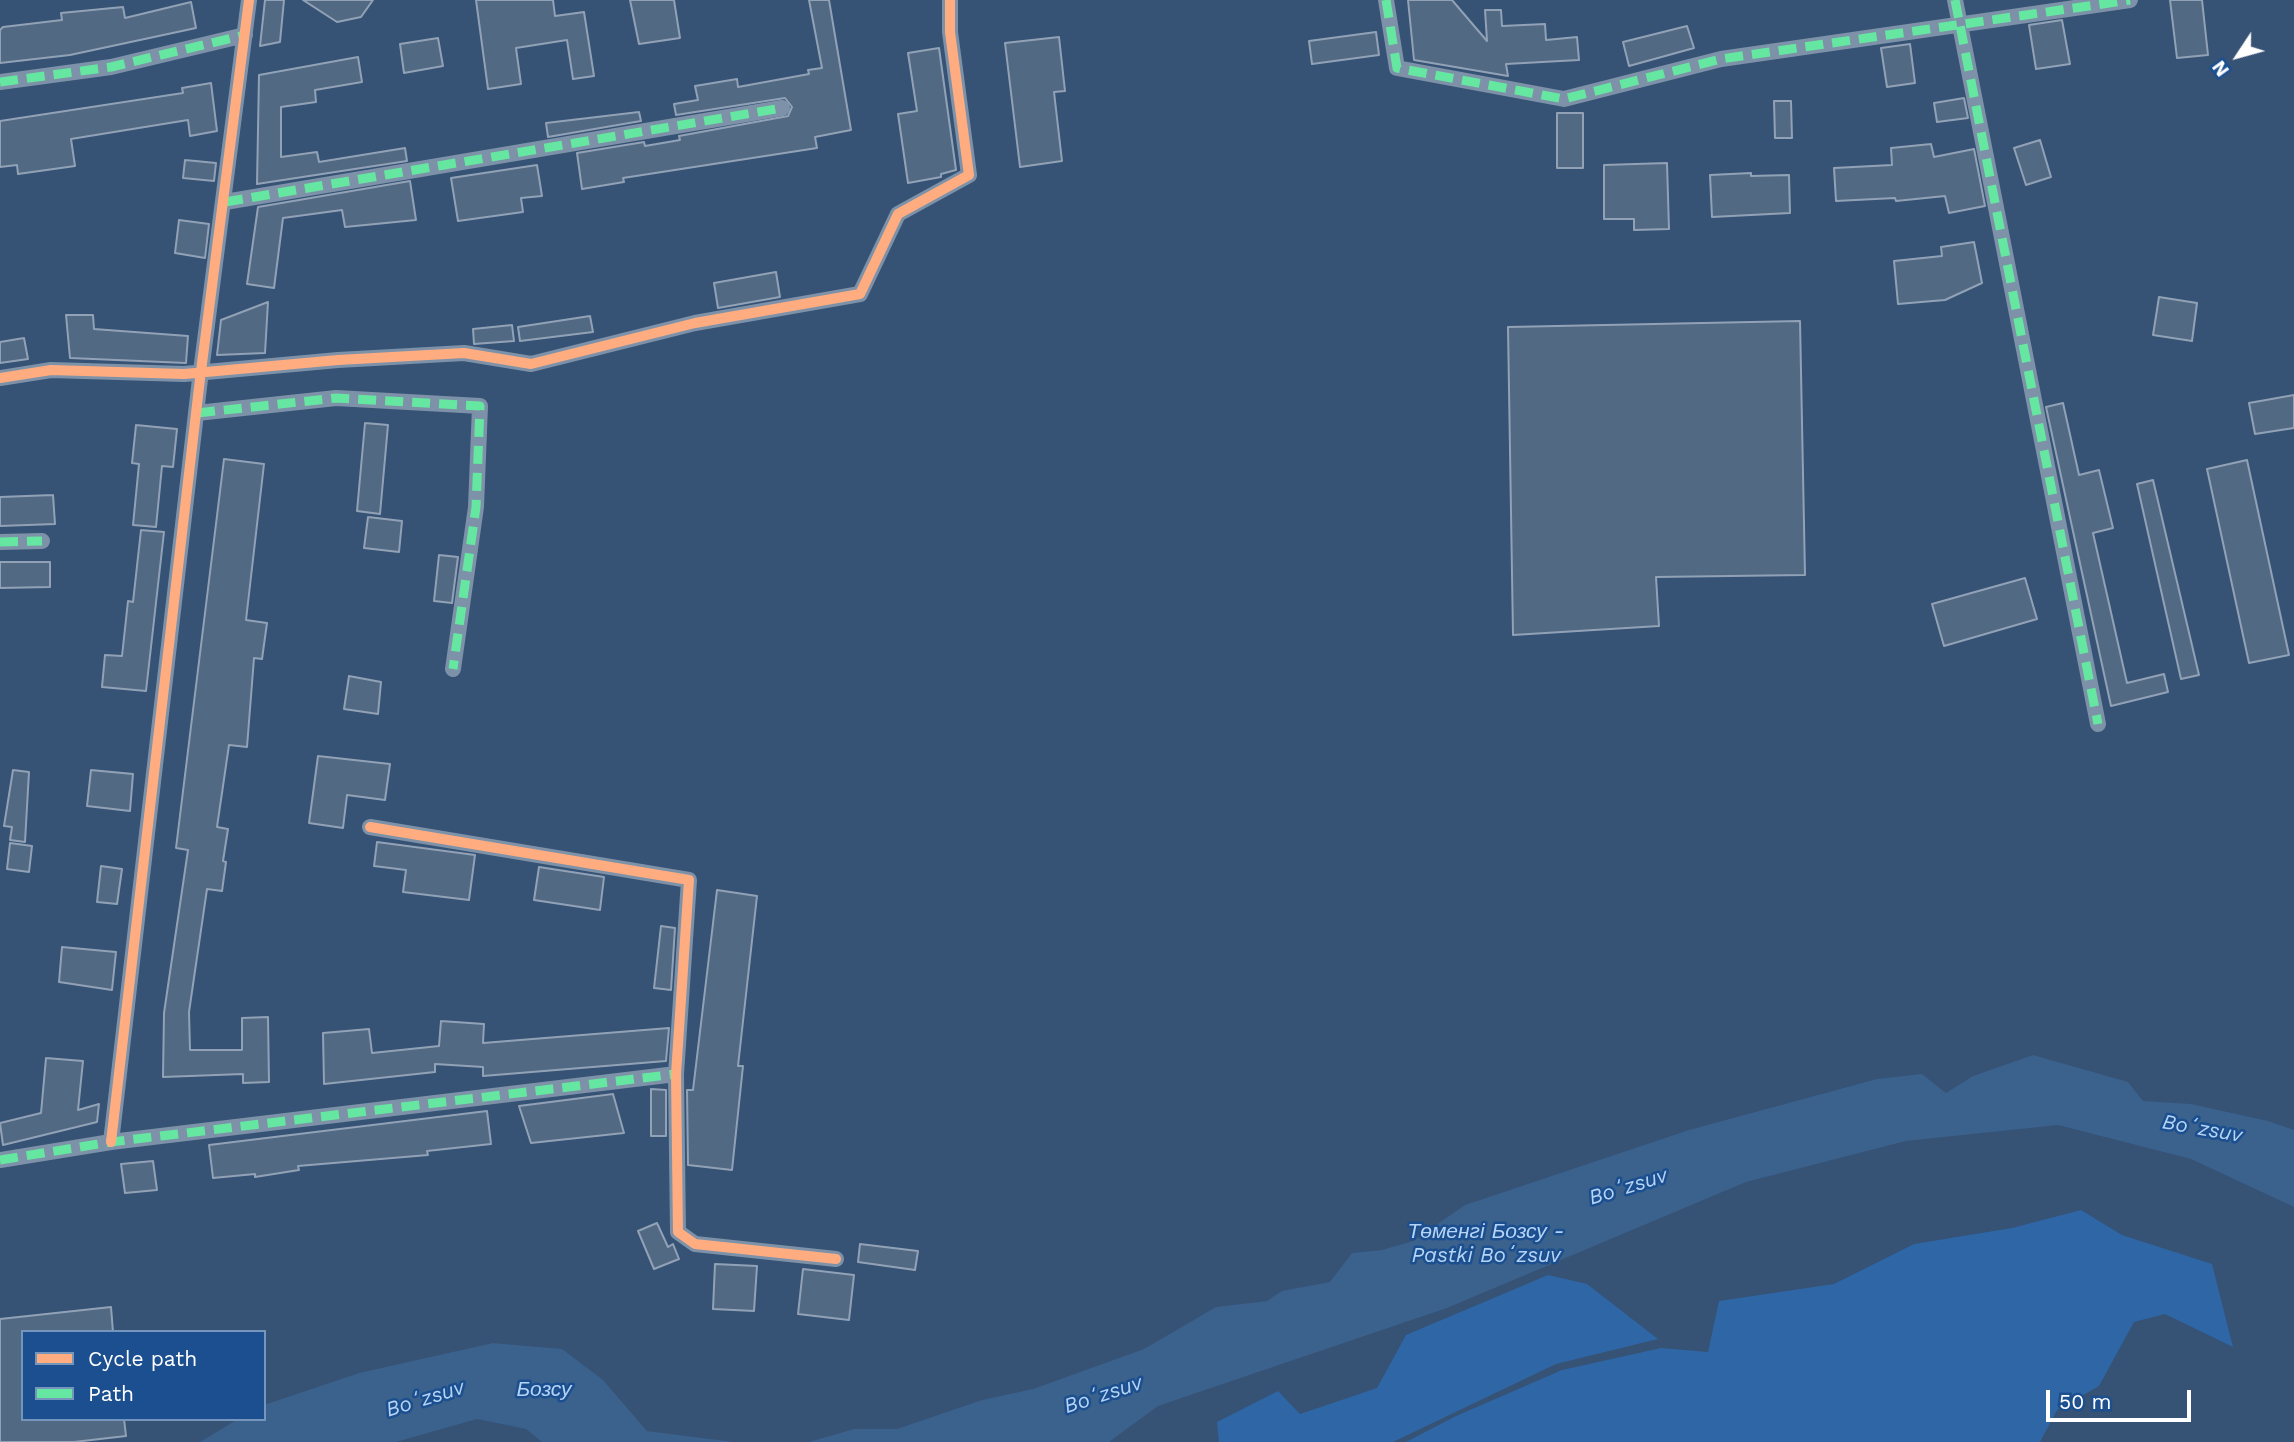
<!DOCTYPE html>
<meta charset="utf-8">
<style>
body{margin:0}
#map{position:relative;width:2294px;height:1442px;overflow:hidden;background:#365274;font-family:"Work Sans",sans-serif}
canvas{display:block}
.legend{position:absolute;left:21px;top:1330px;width:245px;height:91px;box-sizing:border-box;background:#1b4f8f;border:2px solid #7695bc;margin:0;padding:9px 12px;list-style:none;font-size:21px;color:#fff}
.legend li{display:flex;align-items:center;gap:14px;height:35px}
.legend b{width:35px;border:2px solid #7695bc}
.north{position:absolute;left:2203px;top:21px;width:70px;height:70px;-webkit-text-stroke:5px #1b4f8f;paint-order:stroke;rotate:234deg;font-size:19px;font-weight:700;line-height:28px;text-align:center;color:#fff}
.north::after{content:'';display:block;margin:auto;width:24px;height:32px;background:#fff;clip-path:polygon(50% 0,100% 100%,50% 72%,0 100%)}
.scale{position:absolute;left:2046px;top:1390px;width:145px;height:32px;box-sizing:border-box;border:4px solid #fff;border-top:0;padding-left:9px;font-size:21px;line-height:24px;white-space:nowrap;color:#fff;-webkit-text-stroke:5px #1b4f8f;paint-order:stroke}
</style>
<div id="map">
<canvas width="2294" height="1442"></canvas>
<ul class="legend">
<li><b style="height:9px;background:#ffac80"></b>Cycle path</li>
<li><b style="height:9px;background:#66e7a1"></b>Path</li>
</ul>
<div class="north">N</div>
<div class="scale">50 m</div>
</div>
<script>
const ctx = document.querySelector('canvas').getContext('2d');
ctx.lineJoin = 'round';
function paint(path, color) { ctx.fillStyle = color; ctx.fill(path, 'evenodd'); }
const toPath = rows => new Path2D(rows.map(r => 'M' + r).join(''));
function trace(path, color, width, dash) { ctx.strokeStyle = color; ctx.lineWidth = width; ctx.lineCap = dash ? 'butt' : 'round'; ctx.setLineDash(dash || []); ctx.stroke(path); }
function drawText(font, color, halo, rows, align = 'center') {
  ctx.font = font + ' "Work Sans",sans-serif'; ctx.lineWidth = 5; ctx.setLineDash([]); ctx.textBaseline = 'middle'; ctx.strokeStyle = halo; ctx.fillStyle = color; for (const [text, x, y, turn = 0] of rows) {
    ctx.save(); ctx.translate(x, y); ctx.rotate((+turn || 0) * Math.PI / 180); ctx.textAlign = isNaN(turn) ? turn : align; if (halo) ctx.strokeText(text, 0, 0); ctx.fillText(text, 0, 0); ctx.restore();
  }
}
paint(toPath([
 [2081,1210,2122,1235,2212,1264,2233,1347,2165,1314,2134,1322,2099,1386,2057,1410,2040,1442,1406,1442,1456,1416,1562,1370,1661,1348,1708,1352,1719,1301,1834,1284,1914,1244,2012,1228],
 [1548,1275,1587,1284,1658,1339,1556,1364,1393,1442,1219,1442,1217,1422,1278,1391,1300,1414,1377,1388,1406,1335]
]), '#2f66a5');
paint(toPath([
 [2033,1055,2128,1082,2143,1101,2191,1104,2268,1121,2294,1130,2294,1207,2191,1159,2058,1125,1906,1141,1746,1182,1447,1308,1158,1406,1109,1442,809,1442,854,1429,897,1429,982,1400,1033,1389,1144,1349,1216,1307,1267,1301,1282,1291,1330,1282,1352,1253,1382,1250,1413,1241,1465,1205,1689,1130,1877,1079,1922,1074,1946,1093,1973,1076],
 [493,1343,562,1349,603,1380,647,1431,734,1442,542,1442,526,1429,477,1419,396,1442,200,1442,238,1419,264,1419,264,1405,359,1373]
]), '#3b618d');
const building = toPath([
 [265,0,284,0,280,42,260,46,265,0],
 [303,0,373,0,361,17,337,22,303,0],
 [476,0,553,0,555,16,584,12,594,76,573,79,567,40,516,48,521,84,488,89,476,0],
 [630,0,674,0,680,38,639,44,630,0],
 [809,0,829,0,851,130,815,137,817,148,623,178,624,182,582,189,577,153,644,142,645,146,680,140,679,136,788,116,792,107,785,98,676,115,674,104,698,100,695,86,737,79,738,87,809,74,808,70,822,68,809,0],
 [1408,0,1452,0,1487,41,1485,10,1501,10,1502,26,1545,24,1546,40,1577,37,1579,60,1506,64,1508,76,1414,60,1408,0],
 [2170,0,2202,0,2208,55,2177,58,2170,0],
 [191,2,196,28,70,55,0,63,0,30,3,27,62,20,61,13,123,7,125,18,191,2],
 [2062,20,2070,64,2036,69,2029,25,2062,20],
 [1687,26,1694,48,1629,66,1623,42,1687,26],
 [1376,32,1379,55,1312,64,1309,41,1376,32],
 [1059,37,1065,91,1054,92,1062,161,1020,167,1005,43,1059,37],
 [438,38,443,66,404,73,400,44,438,38],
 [1910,44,1915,83,1887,87,1881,48,1910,44],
 [939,48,956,170,941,174,941,177,908,183,898,114,917,111,908,53,939,48],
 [358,57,362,82,315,90,316,102,281,107,281,157,317,152,319,162,405,148,407,161,257,184,259,75,358,57],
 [211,83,217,131,190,136,188,120,71,139,75,166,18,174,17,165,0,167,0,121,183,93,182,88,211,83],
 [1964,98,1968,118,1937,122,1934,103,1964,98],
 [1774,101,1791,101,1792,138,1775,138,1774,101],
 [639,112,641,121,548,137,546,123,639,112],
 [1557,113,1583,113,1583,168,1557,168,1557,113],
 [2040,140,2051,177,2026,185,2014,148,2040,140],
 [1931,144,1934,157,1974,149,1985,206,1949,213,1945,196,1896,201,1895,198,1836,201,1834,168,1892,165,1891,148,1931,144],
 [185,160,216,163,214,181,183,178,185,160],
 [1667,163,1669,229,1634,230,1634,219,1604,219,1604,165,1667,163],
 [537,165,542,196,521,198,523,212,458,221,451,178,537,165],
 [1751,173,1751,176,1789,175,1790,213,1712,217,1710,175,1751,173],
 [410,181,416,220,345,227,342,210,283,218,274,288,247,284,258,207,410,181],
 [179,220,209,224,205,258,175,253,179,220],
 [1974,242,1982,283,1945,300,1898,304,1894,261,1942,256,1941,247,1974,242],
 [776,272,780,297,718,308,714,283,776,272],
 [2159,297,2197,303,2192,341,2153,335,2159,297],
 [268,302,265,353,217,355,221,320,268,302],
 [66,315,93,315,94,329,188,336,186,363,70,358,66,315],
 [590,316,593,332,520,341,518,327,590,316],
 [1800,321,1805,575,1656,577,1659,626,1513,635,1508,327,1800,321],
 [512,325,514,341,474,344,473,329,512,325],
 [24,338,28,359,0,363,0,342,24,338],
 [2294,395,2294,428,2255,434,2249,403,2294,395],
 [2063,403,2079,475,2099,470,2113,528,2093,533,2127,683,2164,674,2168,692,2111,706,2046,407,2063,403],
 [365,423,388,425,380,514,357,511,365,423],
 [136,425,177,429,173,467,162,466,156,527,133,525,139,464,132,463,136,425],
 [224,459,264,464,246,620,267,623,262,659,254,658,247,747,229,745,217,827,228,829,223,861,226,862,222,891,207,889,189,1012,190,1050,242,1050,242,1018,268,1017,269,1082,243,1083,243,1074,163,1077,164,1013,188,850,176,848,224,459],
 [2247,460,2289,655,2249,663,2207,469,2247,460],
 [2153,480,2199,675,2181,679,2137,484,2153,480],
 [53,495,55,524,0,526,0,497,53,495],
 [368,517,402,521,399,552,364,548,368,517],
 [141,530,164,532,146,691,102,687,105,655,122,656,128,601,133,602,141,530],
 [439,555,458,557,452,603,434,601,439,555],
 [0,562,50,562,50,587,0,588,0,562],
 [2025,578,2037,619,1944,646,1932,604,2025,578],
 [349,676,381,682,378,714,344,709,349,676],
 [318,756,390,764,385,800,347,795,343,828,309,823,318,756],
 [13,770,29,772,25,842,10,840,12,827,4,826,13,770],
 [91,770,133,774,130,811,87,806,91,770],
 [377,842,475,855,469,900,403,892,406,870,374,866,377,842],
 [10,843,32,846,29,872,7,869,10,843],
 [101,866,122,869,117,904,97,902,101,866],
 [539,867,604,877,600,910,534,900,539,867],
 [717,890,757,896,738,1066,743,1066,732,1170,688,1165,687,1090,693,1090,717,890],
 [661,926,675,928,671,990,654,988,661,926],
 [62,947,116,952,112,990,59,982,62,947],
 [441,1021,484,1024,483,1043,669,1028,666,1061,483,1076,483,1067,435,1064,435,1072,324,1084,323,1033,369,1029,372,1053,439,1046,441,1021],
 [46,1058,83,1061,78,1110,99,1104,97,1122,3,1145,0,1123,41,1113,46,1058],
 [651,1089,666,1090,666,1136,651,1136,651,1089],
 [613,1094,624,1133,531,1143,519,1106,613,1094],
 [487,1111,491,1144,427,1151,428,1155,298,1166,299,1170,255,1177,255,1174,213,1178,209,1145,487,1111],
 [153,1161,157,1190,125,1193,121,1164,153,1161],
 [657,1223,668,1247,673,1244,679,1259,654,1269,638,1231,657,1223],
 [860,1244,918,1251,915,1270,858,1262,860,1244],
 [715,1264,757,1266,754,1311,713,1309,715,1264],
 [803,1269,854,1275,849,1320,798,1314,803,1269],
 [111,1307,113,1332,23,1332,23,1419,124,1419,126,1436,74,1442,0,1442,0,1319,111,1307]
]);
paint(building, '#526984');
trace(building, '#92a2b6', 2);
trace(toPath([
 [1386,0,1397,68,1564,99,1721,59,2130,0],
 [1955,0,2098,724],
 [0,82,111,67,245,35],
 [225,202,782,108],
 [0,378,51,370,184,374,338,360,464,353,531,364,695,323,860,294,898,214,969,175,950,32,950,0],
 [197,413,336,398,480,406,476,507,453,669],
 [0,542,42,541],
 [370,827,689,880,676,1074,678,1232,695,1244,836,1259],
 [111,1142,200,379,249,0],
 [0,1160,111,1142,676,1074]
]), '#7d92a8', 16);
trace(toPath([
 [1386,0,1397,68,1564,99,1721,59,2130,0],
 [1955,0,2098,724],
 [0,82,111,67,245,35],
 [225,202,782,108],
 [197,413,336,398,480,406,476,507,453,669],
 [0,542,42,541],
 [0,1160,111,1142,676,1074]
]), '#66e7a1', 9, [18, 9]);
trace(toPath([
 [0,378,51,370,184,374,338,360,464,353,531,364,695,323,860,294,898,214,969,175,950,32,950,0],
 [370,827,689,880,676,1074,678,1232,695,1244,836,1259],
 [111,1142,200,379,249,0]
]), '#ffac80', 10);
drawText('italic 21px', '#b5d3f5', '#1b4f8f', [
 ["Boʻzsuv",2202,1129,10],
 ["Boʻzsuv",1628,1187,-17],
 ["Төменгі Бозсу -",1486,1232],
 ["Pastki Boʻzsuv",1486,1256],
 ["Бозсу",544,1390],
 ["Boʻzsuv",1103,1395,-18],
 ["Boʻzsuv",425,1399,-17]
]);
</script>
